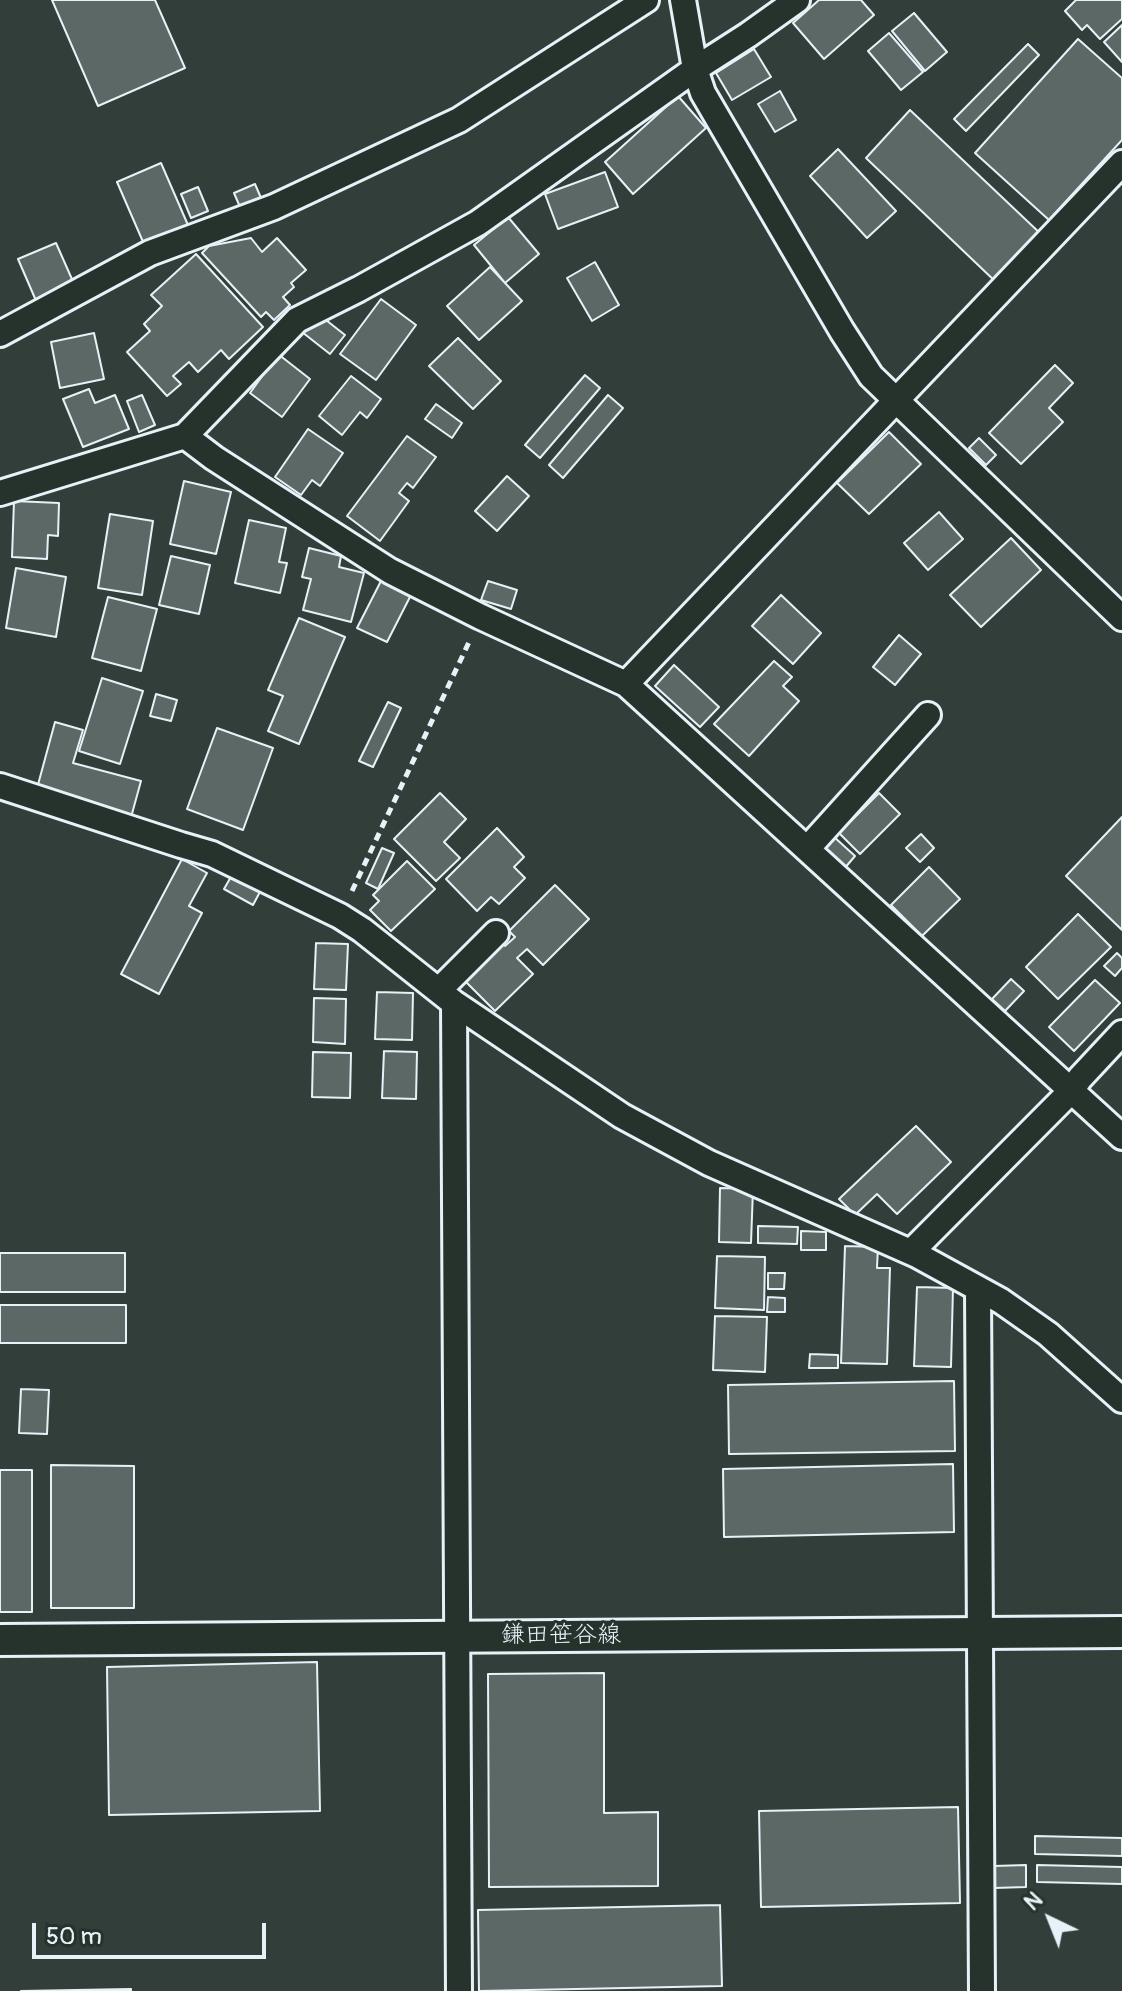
<!DOCTYPE html>
<meta charset="utf-8">
<style>
body{margin:0}
#map{position:relative;width:1122px;height:1991px;overflow:hidden;background:#323e39;font-family:Pangolin,sans-serif}
canvas{display:block}
.north{position:absolute;left:1010px;top:1879px;width:80px;height:80px;-webkit-text-stroke:6px #26332d;paint-order:stroke;rotate:317deg;font-size:22px;font-weight:700;line-height:32px;text-align:center;color:#e8f1f8}
.north::after{content:'';display:block;margin:auto;width:28px;height:36px;background:#e8f1f8;clip-path:polygon(50% 0,100% 100%,50% 72%,0 100%)}
.scale{position:absolute;left:32px;top:1923px;width:234px;height:36px;box-sizing:border-box;border:4px solid #e8f1f8;border-top:0;padding-left:10px;font-size:24px;line-height:28px;white-space:nowrap;color:#e8f1f8;-webkit-text-stroke:6px #26332d;paint-order:stroke}
</style>
<div id="map">
<canvas width="1122" height="1991"></canvas>
<div class="north">N</div>
<div class="scale">50 m</div>
</div>
<script>
const ctx = document.querySelector('canvas').getContext('2d');
ctx.lineJoin = 'round';
function paint(path, color) { ctx.fillStyle = color; ctx.fill(path, 'evenodd'); }
const toPath = rows => new Path2D(rows.map(r => 'M' + r).join(''));
function trace(path, color, width, dash) { ctx.strokeStyle = color; ctx.lineWidth = width; ctx.lineCap = dash ? 'butt' : 'round'; ctx.setLineDash(dash || []); ctx.stroke(path); }
function drawText(font, color, halo, rows, align = 'center') {
  ctx.font = font + ' Pangolin,"Klee One",sans-serif'; ctx.lineWidth = 6; ctx.setLineDash([]); ctx.textBaseline = 'middle'; ctx.strokeStyle = halo; ctx.fillStyle = color; for (const [text, x, y, turn = 0] of rows) {
    ctx.save(); ctx.translate(x, y); ctx.rotate((+turn || 0) * Math.PI / 180); ctx.textAlign = isNaN(turn) ? turn : align; if (halo) ctx.strokeText(text, 0, 0); ctx.fillText(text, 0, 0); ctx.restore();
  }
}
const building = toPath([
 [52,0,155,0,185,68,98,106,52,0],
 [819,0,861,0,874,15,824,59,793,23,819,0],
 [1076,0,1122,0,1122,19,1100,39,1087,25,1082,30,1065,11,1076,0],
 [914,13,947,52,925,71,892,31,914,13],
 [1122,25,1122,62,1104,42,1122,25],
 [889,33,923,72,901,90,868,51,889,33],
 [1078,39,1122,78,1122,140,1049,220,975,153,1078,39],
 [1028,44,1039,55,966,131,954,119,1028,44],
 [754,49,771,77,732,100,716,73,754,49],
 [780,91,796,120,775,132,758,104,780,91],
 [678,96,706,128,633,194,605,162,678,96],
 [910,110,1043,236,998,284,866,158,910,110],
 [838,149,896,211,867,238,810,176,838,149],
 [161,163,191,232,147,251,117,182,161,163],
 [605,172,618,207,558,229,545,194,605,172],
 [255,184,261,198,240,207,234,193,255,184],
 [198,187,208,211,191,218,181,194,198,187],
 [508,217,539,254,505,283,474,245,508,217],
 [251,238,262,252,277,238,306,270,291,283,294,287,283,297,290,305,274,320,266,312,261,317,202,253,209,246,251,238],
 [56,243,75,286,37,303,18,259,56,243],
 [196,254,263,327,229,359,221,350,198,372,189,362,173,376,181,384,167,396,127,352,150,331,144,324,162,306,151,295,196,254],
 [595,262,619,305,592,321,567,278,595,262],
 [490,267,522,301,479,340,447,306,490,267],
 [381,299,416,325,376,380,340,354,381,299],
 [317,313,345,335,330,354,302,332,317,313],
 [94,333,104,379,60,388,51,342,94,333],
 [458,338,501,381,473,409,429,366,458,338],
 [278,354,310,379,282,417,250,393,278,354],
 [1055,365,1073,383,1049,408,1063,422,1021,464,989,433,1055,365],
 [585,375,600,388,540,458,525,445,585,375],
 [351,376,381,399,367,418,360,412,342,435,319,416,351,376],
 [89,389,95,403,115,395,129,429,83,447,63,399,89,389],
 [142,395,155,425,139,432,127,401,142,395],
 [608,395,623,408,563,478,549,465,608,395],
 [436,404,462,423,452,438,425,419,436,404],
 [308,429,343,453,320,486,312,480,301,495,275,477,308,429],
 [889,432,921,464,869,514,837,483,889,432],
 [407,436,436,457,413,488,407,483,399,493,409,501,380,541,347,516,407,436],
 [979,438,996,455,986,465,969,448,979,438],
 [507,476,529,496,497,531,475,511,507,476],
 [184,481,231,492,216,554,170,544,184,481],
 [14,501,59,503,58,536,48,535,47,559,12,557,14,501],
 [939,512,963,539,928,570,904,543,939,512],
 [110,514,153,521,142,595,98,588,110,514],
 [249,520,286,528,279,562,287,563,280,593,235,583,249,520],
 [1011,538,1041,570,981,627,950,595,1011,538],
 [309,548,341,556,339,567,364,573,351,622,303,610,311,579,302,577,309,548],
 [171,556,210,565,199,614,159,605,171,556],
 [16,568,66,577,56,637,6,628,16,568],
 [382,579,412,593,387,642,357,628,382,579],
 [488,581,517,590,511,609,481,600,488,581],
 [781,595,821,633,793,664,752,626,781,595],
 [108,597,157,609,141,671,92,658,108,597],
 [299,618,345,637,299,744,268,731,283,696,268,690,299,618],
 [899,635,921,654,895,685,873,667,899,635],
 [774,661,792,677,783,686,799,701,749,756,714,724,774,661],
 [674,665,719,707,700,727,655,686,674,665],
 [102,678,143,691,120,764,79,751,102,678],
 [156,694,177,700,171,721,150,716,156,694],
 [388,702,401,708,373,767,359,761,388,702],
 [55,722,83,730,73,763,141,781,130,821,36,792,55,722],
 [217,728,273,748,243,830,187,809,217,728],
 [440,793,466,819,444,842,460,858,436,881,394,839,440,793],
 [879,793,900,814,860,854,839,833,879,793],
 [1122,817,1122,930,1066,876,1122,817],
 [497,828,524,857,514,867,525,878,499,904,491,897,477,911,446,879,497,828],
 [921,834,934,848,920,862,906,848,921,834],
 [833,836,855,856,844,869,822,849,833,836],
 [382,848,394,853,378,889,366,883,382,848],
 [182,859,207,873,189,906,202,913,159,994,121,974,182,859],
 [407,861,435,889,391,931,370,910,379,901,373,895,407,861],
 [929,867,960,899,922,936,891,905,929,867],
 [232,875,261,890,253,905,224,889,232,875],
 [555,885,589,919,543,965,527,949,517,958,533,974,495,1011,464,980,502,942,505,946,515,937,509,931,555,885],
 [1078,914,1111,947,1058,999,1026,967,1078,914],
 [316,943,348,944,346,990,314,989,316,943],
 [1117,953,1122,958,1122,968,1115,976,1104,966,1117,953],
 [1011,979,1024,991,1005,1011,992,999,1011,979],
 [1095,980,1120,1003,1074,1051,1049,1027,1095,980],
 [377,992,413,993,412,1040,375,1039,377,992],
 [314,998,346,999,345,1044,313,1042,314,998],
 [384,1051,417,1052,416,1099,382,1098,384,1051],
 [313,1052,351,1053,350,1098,312,1097,313,1052],
 [916,1126,951,1162,897,1214,877,1194,855,1215,839,1199,916,1126],
 [720,1188,753,1189,751,1243,719,1242,720,1188],
 [758,1226,798,1227,797,1244,758,1243,758,1226],
 [801,1231,826,1232,826,1250,801,1250,801,1231],
 [845,1246,878,1247,877,1268,890,1268,887,1364,841,1363,845,1246],
 [0,1253,125,1253,125,1292,0,1292,0,1253],
 [717,1256,765,1257,764,1310,715,1308,717,1256],
 [768,1273,785,1273,784,1289,768,1289,768,1273],
 [917,1287,953,1288,951,1367,914,1366,917,1287],
 [768,1297,785,1298,785,1312,767,1312,768,1297],
 [0,1305,126,1305,126,1343,0,1343,0,1305],
 [715,1316,767,1317,765,1372,713,1370,715,1316],
 [810,1354,838,1355,838,1368,809,1368,810,1354],
 [954,1381,955,1451,729,1454,728,1385,954,1381],
 [21,1389,49,1390,47,1434,19,1433,21,1389],
 [953,1464,954,1532,724,1537,723,1469,953,1464],
 [51,1465,134,1466,134,1608,51,1608,51,1465],
 [0,1470,32,1470,32,1612,0,1612,0,1470],
 [317,1662,320,1811,109,1815,107,1667,317,1662],
 [604,1673,604,1813,658,1812,658,1886,489,1887,488,1674,604,1673],
 [958,1807,960,1903,761,1907,759,1811,958,1807],
 [1035,1836,1122,1838,1122,1856,1035,1854,1035,1836],
 [1026,1865,1026,1887,994,1888,994,1866,1026,1865],
 [1037,1865,1122,1867,1122,1884,1037,1882,1037,1865],
 [720,1905,722,1986,479,1991,478,1910,720,1905],
 [131,1989,131,1991,21,1991,131,1989]
]);
paint(building, '#5c6865');
trace(building, '#e8f1f8', 2);
const minor = toPath([
 [683,0,695,69,703,93,842,331,871,376,1122,618],
 [0,334,150,253,274,207,459,120,646,0],
 [185,436,214,458,390,571,481,617,626,684,1122,1137],
 [0,493,185,436,297,320,359,289,478,223,695,69,748,35,797,0],
 [626,684,1122,163],
 [0,786,181,845,212,854,340,916,362,930,454,1003,622,1116,709,1163,917,1255,1001,1301,1048,1334,1122,1400],
 [807,849,928,715],
 [439,990,496,933],
 [454,1003,459,1991],
 [911,1252,1071,1091,1080,1078,1122,1033],
 [978,1290,982,1991]
]);
const tertiary = toPath([
 [0,1640,1122,1632]
]);
trace(minor, '#e8f1f8', 30);
trace(tertiary, '#e8f1f8', 36);
trace(toPath([
 [352,891,470,640]
]), '#e8f1f8', 5, [8, 6]);
trace(minor, '#26332d', 24);
trace(tertiary, '#26332d', 30);
drawText('24px', '#e8f1f8', '#26332d', [
 ["鎌田笹谷線",561,1636]
]);
</script>
